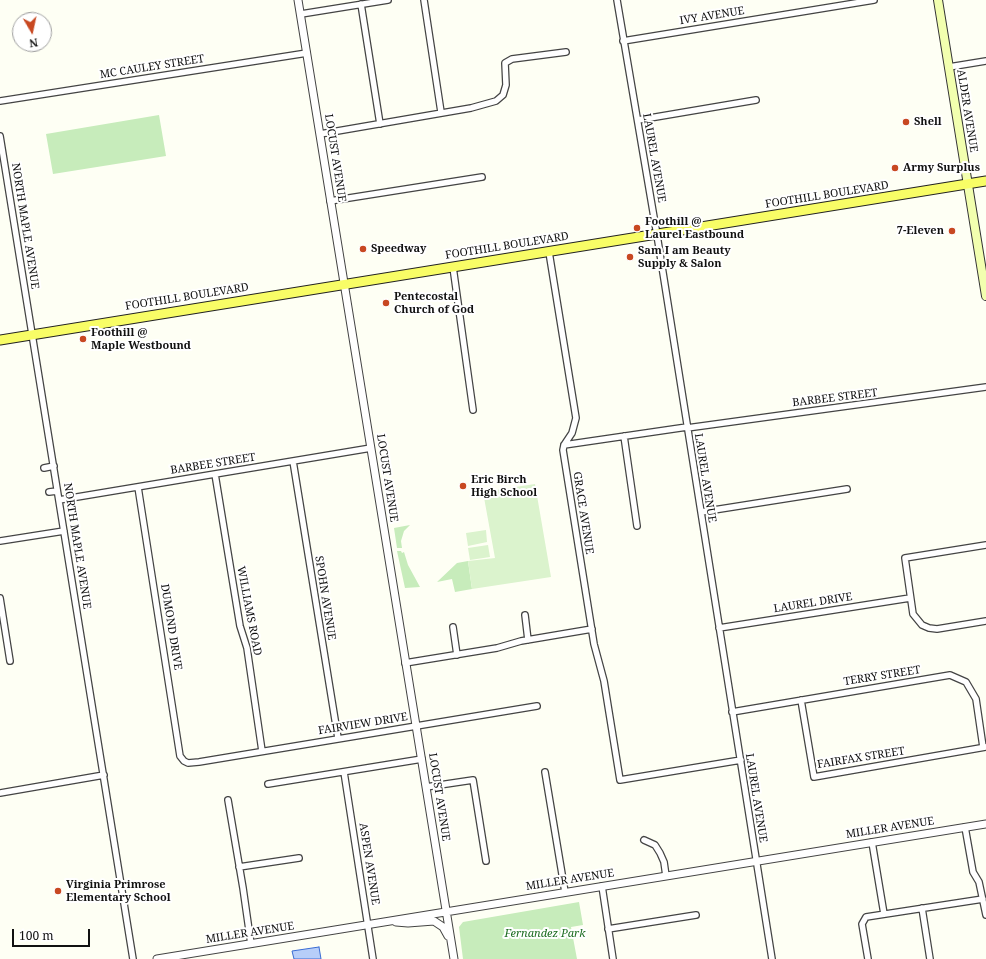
<!DOCTYPE html>
<style>
body{margin:0}
#map{position:relative;width:986px;height:959px;overflow:hidden;background:#fefff4;font-family:"Noto Serif",serif}
canvas{display:block}
.north{position:absolute;left:12px;top:12px;width:40px;height:40px;box-sizing:border-box;background:#fff;border:1px solid #a0a0a0;border-radius:50%;rotate:171deg;font-size:11px;font-weight:700;line-height:16px;text-align:center;color:#111}
.north::after{content:'';display:block;margin:auto;width:14px;height:18px;background:#c84821;clip-path:polygon(50% 0,100% 100%,50% 72%,0 100%)}
.scale{position:absolute;left:12px;top:929px;width:78px;height:18px;box-sizing:border-box;border:2px solid #111;border-top:0;padding-left:5px;font-size:12px;line-height:14px;white-space:nowrap;color:#111;-webkit-text-stroke:3px #fff;paint-order:stroke}
</style>
<div id="map">
<canvas width="986" height="959"></canvas>
<div class="north">N</div>
<div class="scale">100 m</div>
</div>
<script>
const ctx = document.querySelector('canvas').getContext('2d');
ctx.lineJoin = 'round';
function paint(path, color) { ctx.fillStyle = color; ctx.fill(path, 'evenodd'); }
const toPath = rows => new Path2D(rows.map(r => 'M' + r).join(''));
function trace(path, color, width, dash) { ctx.strokeStyle = color; ctx.lineWidth = width; ctx.lineCap = dash ? 'butt' : 'round'; ctx.setLineDash(dash || []); ctx.stroke(path); }
function drawText(font, color, halo, rows, align = 'center') {
  ctx.font = font + ' "Noto Serif",serif'; ctx.lineWidth = 4; ctx.setLineDash([]); ctx.textBaseline = 'middle'; ctx.strokeStyle = halo; ctx.fillStyle = color; for (const [text, x, y, turn = 0] of rows) {
    ctx.save(); ctx.translate(x, y); ctx.rotate((+turn || 0) * Math.PI / 180); ctx.textAlign = isNaN(turn) ? turn : align; if (halo) ctx.strokeText(text, 0, 0); ctx.fillText(text, 0, 0); ctx.restore();
  }
}
paint(toPath([
 [159,115,166,156,53,174,46,134],
 [410,525,404,531,401,541,402,548,397,548,394,528],
 [397,551,401,551,402,553,404,552,408,565,420,587,405,588],
 [468,561,472,589,455,592,452,579,437,582,457,563],
 [579,902,583,925,571,927,577,959,463,959,459,927,463,922]
]), '#c7ecbb');
paint(toPath([
 [535,484,551,577,472,589,468,561,495,558,483,492],
 [486,530,487,542,468,546,466,533],
 [488,545,490,557,470,560,468,548]
]), '#dbf3cd');
const water = toPath([
 [319,947,321,959,294,959,292,951,319,947]
]);
paint(water, '#b7cef9');
trace(water, '#3a6cd3', 1);
const minor = toPath([
 [424,0,441,112],
 [617,0,657,235,772,959],
 [361,4,380,124],
 [301,14,388,0],
 [623,41,874,0],
 [949,67,986,61],
 [0,101,307,53],
 [638,120,756,100],
 [320,134,471,108,496,101,503,95,506,85,505,63,512,59,566,52],
 [0,136,133,959],
 [330,201,482,177],
 [549,252,576,418,572,433,564,445,563,450,594,644,604,681,620,780,741,760],
 [453,267,473,410],
 [687,428,986,387],
 [624,436,637,526],
 [564,445,687,427],
 [293,461,338,738],
 [44,468,54,466],
 [215,474,240,626,247,648,262,751],
 [138,487,180,756,184,761,188,763,199,762,537,706],
 [49,492,57,491],
 [59,500,371,448],
 [701,512,847,489],
 [0,541,64,531],
 [986,545,905,558,913,614,922,625,929,628,937,629,986,621],
 [0,598,10,661],
 [525,615,528,640],
 [453,627,457,655],
 [719,628,910,598],
 [405,663,497,648,521,641,592,629],
 [801,700,814,777,986,747],
 [732,712,950,675,966,682,976,699,983,747],
 [344,772,373,959],
 [545,772,565,892],
 [268,784,422,759],
 [426,787,473,780,486,861],
 [0,793,104,775],
 [228,800,243,888,251,944],
 [965,827,973,872,979,882,986,915],
 [644,840,655,845,660,853,664,862,666,876],
 [872,842,884,914],
 [239,867,299,858],
 [602,886,613,959],
 [922,908,930,959],
 [608,929,696,915],
 [868,959,862,924,866,917,983,899]
]);
const tertiary = toPath([
 [298,0,454,959],
 [396,922,408,923,434,921,443,927,448,936],
 [157,959,986,824]
]);
const secondary = toPath([
 [938,0,986,296]
]);
const primary = toPath([
 [0,340,986,181]
]);
trace(minor, '#444', 8);
trace(tertiary, '#444', 9);
trace(secondary, '#333', 10);
trace(primary, '#222', 11);
trace(minor, '#fff', 5.5);
trace(tertiary, '#fff', 7);
trace(secondary, '#f2ffaf', 8);
trace(primary, '#f8fd66', 9);
for (const [x, y, r, color] of [
 [906,122,4,"#c84821"],
 [895,168,4,"#c84821"],
 [637,228,4,"#c84821"],
 [952,231,4,"#c84821"],
 [363,249,4,"#c84821"],
 [630,257,4,"#c84821"],
 [386,303,4,"#c84821"],
 [83,339,4,"#c84821"],
 [463,486,4,"#c84821"],
 [58,891,4,"#c84821"]
]) { const dot = new Path2D(); dot.arc(x, y, r, 0, 2 * Math.PI); ctx.fillStyle = color; ctx.fill(dot); trace(dot, '#fff', 1.5); }
drawText('11px', '#111', '#fff', [
 ["IVY AVENUE",712,16,-9],
 ["MC CAULEY STREET",152,67,-9],
 ["ALDER AVENUE",967,111,81],
 ["LOCUST AVENUE",335,158,81],
 ["LAUREL AVENUE",654,158,80],
 ["FOOTHILL BOULEVARD",827,195,-9],
 ["NORTH MAPLE AVENUE",25,226,81],
 ["FOOTHILL BOULEVARD",507,246,-9],
 ["FOOTHILL BOULEVARD",187,297,-9],
 ["BARBEE STREET",835,398,-7],
 ["BARBEE STREET",213,464,-9],
 ["LOCUST AVENUE",387,478,81],
 ["LAUREL AVENUE",705,478,81],
 ["GRACE AVENUE",583,513,81],
 ["NORTH MAPLE AVENUE",77,546,81],
 ["SPOHN AVENUE",325,598,81],
 ["LAUREL DRIVE",813,603,-9],
 ["WILLIAMS ROAD",249,611,79],
 ["DUMOND DRIVE",171,627,81],
 ["TERRY STREET",882,676,-9],
 ["FAIRVIEW DRIVE",363,724,-9],
 ["FAIRFAX STREET",861,758,-9],
 ["LOCUST AVENUE",439,797,81],
 ["LAUREL AVENUE",756,798,81],
 ["MILLER AVENUE",890,828,-9],
 ["ASPEN AVENUE",369,864,81],
 ["MILLER AVENUE",570,880,-9],
 ["MILLER AVENUE",250,933,-9]
]);
drawText('bold 11px', '#111', '#fff', [
 ["Shell",914,122],
 ["Army Surplus",903,168],
 ["Foothill @",645,222],
 ["Laurel Eastbound",645,235],
 ["7-Eleven",944,231,"right"],
 ["Speedway",371,249],
 ["Sam I am Beauty",638,251],
 ["Supply & Salon",638,264],
 ["Pentecostal",394,297],
 ["Church of God",394,310],
 ["Foothill @",91,333],
 ["Maple Westbound",91,346],
 ["Eric Birch",471,480],
 ["High School",471,493],
 ["Virginia Primrose",66,885],
 ["Elementary School",66,898]
], 'left');
drawText('italic 11px', '#1d6d22', '#fff', [
 ["Fernandez Park",545,934]
]);
</script>
